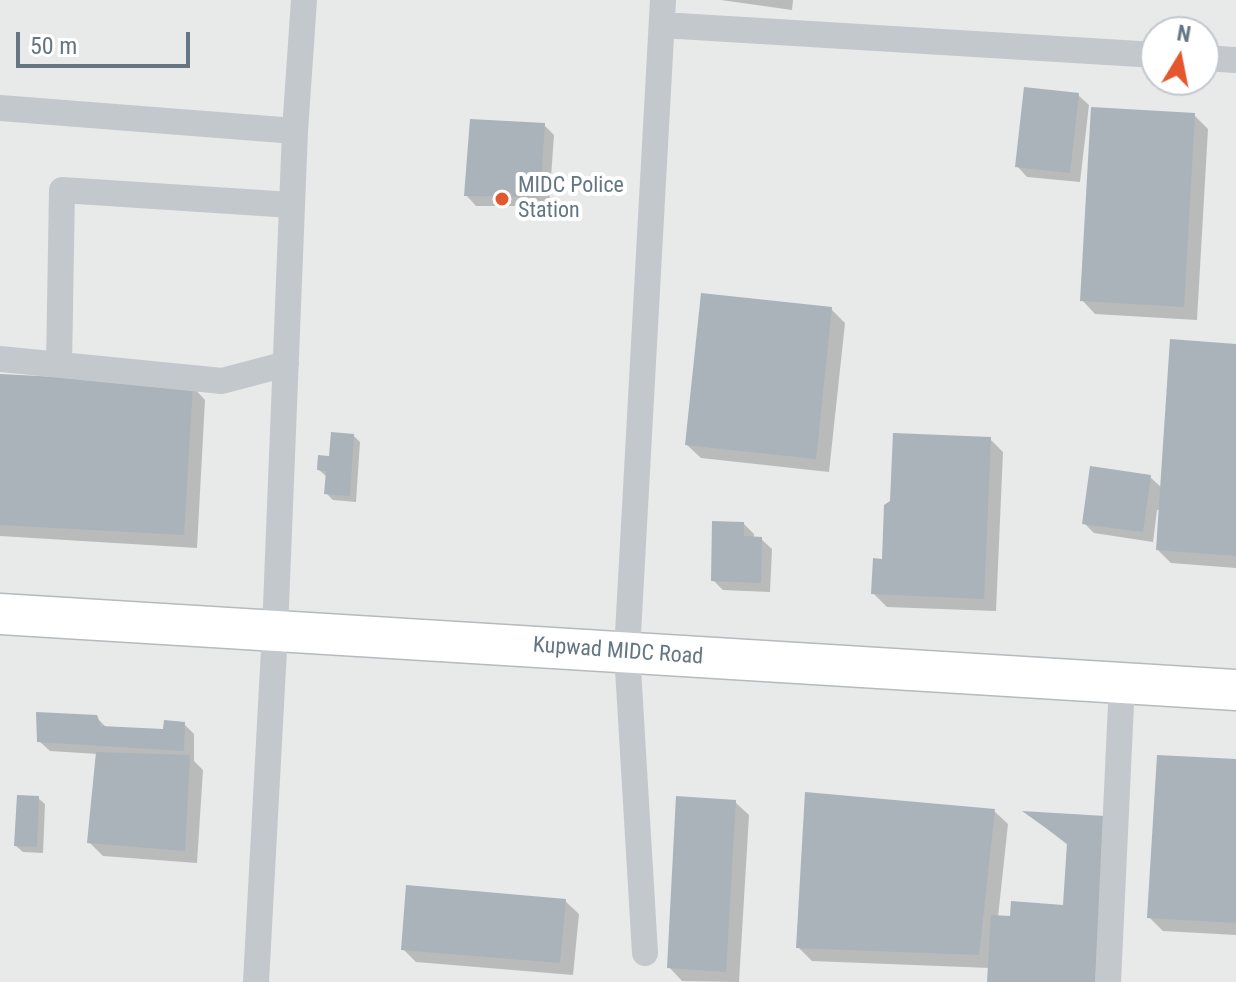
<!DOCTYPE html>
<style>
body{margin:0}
#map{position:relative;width:1236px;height:982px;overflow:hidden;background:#fafaf8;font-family:"Roboto Condensed",sans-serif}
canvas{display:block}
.north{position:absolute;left:1140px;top:16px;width:80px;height:80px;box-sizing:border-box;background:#fff;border:2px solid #c1c8cd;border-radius:50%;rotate:10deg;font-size:22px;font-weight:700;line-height:32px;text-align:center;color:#657683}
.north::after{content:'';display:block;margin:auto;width:28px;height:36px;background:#e4572e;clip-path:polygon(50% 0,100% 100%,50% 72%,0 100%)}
.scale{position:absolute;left:16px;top:32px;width:174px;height:36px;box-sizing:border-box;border:4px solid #657683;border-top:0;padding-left:10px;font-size:24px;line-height:28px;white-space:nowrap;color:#657683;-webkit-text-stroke:6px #fff;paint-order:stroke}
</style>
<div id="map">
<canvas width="1236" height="982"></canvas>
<div class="north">N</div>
<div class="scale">50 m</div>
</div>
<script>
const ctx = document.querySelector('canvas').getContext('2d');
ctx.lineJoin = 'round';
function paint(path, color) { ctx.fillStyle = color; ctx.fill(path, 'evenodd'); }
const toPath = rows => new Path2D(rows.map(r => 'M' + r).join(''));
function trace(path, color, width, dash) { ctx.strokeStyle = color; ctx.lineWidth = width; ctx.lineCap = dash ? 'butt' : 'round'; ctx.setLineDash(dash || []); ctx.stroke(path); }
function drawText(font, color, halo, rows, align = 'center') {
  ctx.font = font + ' "Roboto Condensed",sans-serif'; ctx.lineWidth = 8; ctx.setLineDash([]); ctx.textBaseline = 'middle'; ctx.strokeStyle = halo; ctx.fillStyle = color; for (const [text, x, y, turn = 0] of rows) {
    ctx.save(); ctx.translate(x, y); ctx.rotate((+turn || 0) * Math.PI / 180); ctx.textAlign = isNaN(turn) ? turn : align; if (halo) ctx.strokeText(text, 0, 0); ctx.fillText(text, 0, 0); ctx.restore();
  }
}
paint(toPath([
 [0,0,1236,0,1236,982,0,982],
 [1156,32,1204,32,1204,80,1156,80]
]), '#e8e9e9');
paint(toPath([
 [721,0,793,0,792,10],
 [1078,95,1089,105,1080,182,1027,177,1017,166],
 [1194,115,1208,129,1197,320,1095,314,1082,300],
 [544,125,554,135,549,206,476,206,466,195],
 [831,309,845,323,829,472,701,458,687,445],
 [1236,346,1236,568,1171,563,1158,550,1160,510,1157,510,1153,542,1094,533,1084,523,1150,477,1162,488],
 [0,376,192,386,205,400,197,548,0,536],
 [354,436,360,442,356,502,333,500,326,493,326,476,319,470],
 [990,439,1003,452,996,611,887,607,873,593,884,561,892,502],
 [744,524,754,534,754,538,761,539,772,549,770,592,723,590,713,580],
 [96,717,107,728,164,731,184,724,194,734,194,761,203,770,197,863,103,856,89,842,98,754,50,751,39,741],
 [1236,761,1236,935,1163,931,1149,917],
 [38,798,45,804,43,853,23,852,16,846],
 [735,802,749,815,739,982,682,981,669,967],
 [994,811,1008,824,998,917,1012,918,1065,907,1069,846,1027,813,1104,818,1109,982,989,982,990,968,812,961,798,947],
 [565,901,579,914,573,975,416,962,403,949]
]), '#0003');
paint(toPath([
 [1024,87,1079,93,1070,173,1015,167],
 [1091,107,1195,113,1184,307,1080,301],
 [470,119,545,123,540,197,464,196],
 [701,293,832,307,816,459,685,445],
 [1170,339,1236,344,1236,556,1156,550],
 [0,374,193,384,184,535,0,525],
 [331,432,354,434,350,496,324,494,326,471,317,470,318,455,329,456],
 [893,433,991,437,984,599,871,594,873,558,882,559,884,505,890,501],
 [1090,466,1151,475,1143,532,1082,524],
 [712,521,744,522,744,536,762,537,761,583,711,581],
 [36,712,97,715,101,726,163,729,164,720,185,722,184,751,37,742],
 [96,752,190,755,185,851,87,843],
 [1157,755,1236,759,1236,923,1147,918],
 [805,792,995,809,979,955,796,948],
 [17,795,39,796,37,847,14,846],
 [676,796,736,800,726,972,667,968],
 [1022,811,1105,816,1095,982,987,982,991,915,1010,916,1011,901,1063,905,1067,843],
 [406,885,566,899,560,963,401,950]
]), '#aab3b9');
const primary = toPath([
 [0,614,1236,690]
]);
trace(primary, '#b5babe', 43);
trace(toPath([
 [662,25,1156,55],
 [1204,58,1236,60],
 [0,108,295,131,275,631,256,982],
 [295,131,304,0],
 [0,359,222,381,286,364],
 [59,365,62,190,292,205],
 [645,953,627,652,663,0],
 [1108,982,1122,683]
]), '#c3c8cc', 26);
trace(primary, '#fff', 40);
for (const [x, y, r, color] of [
 [502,199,8,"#e4572e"]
]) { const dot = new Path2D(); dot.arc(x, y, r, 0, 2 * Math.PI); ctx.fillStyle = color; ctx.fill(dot); trace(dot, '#fff', 3); }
drawText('22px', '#657683', '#fff', [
 ["MIDC Police",518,186],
 ["Station",518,211]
], 'left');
drawText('22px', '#657683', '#fff', [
 ["Kupwad MIDC Road",618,652,4]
]);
</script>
